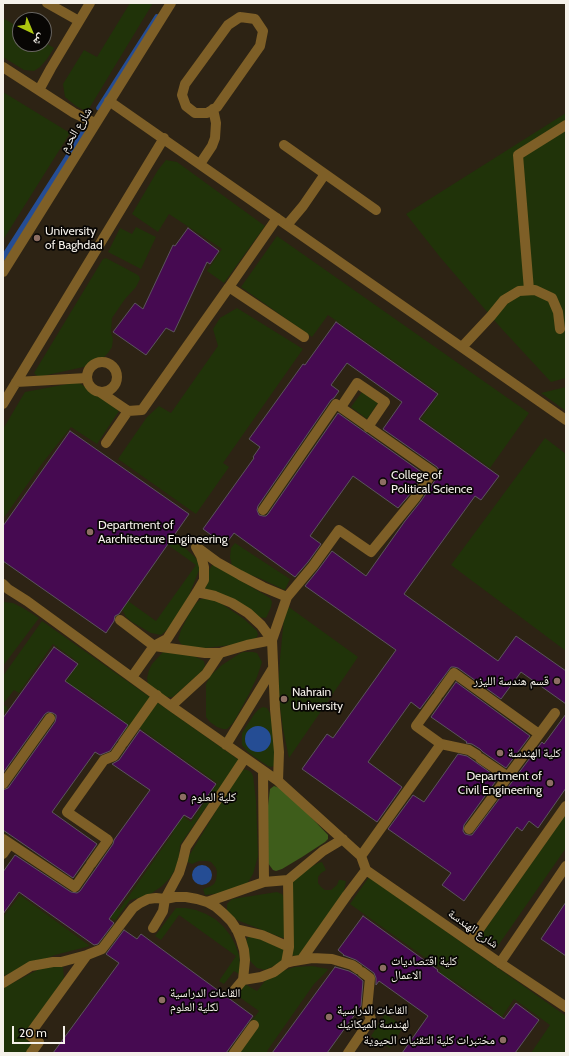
<!DOCTYPE html>
<meta charset="utf-8">
<style>
body{margin:0}
#map{position:relative;width:569px;height:1056px;overflow:hidden;background:#211b11;font-family:Cabin,"Noto Naskh Arabic",sans-serif}
canvas{display:block}
.frame{position:absolute;inset:0;border:4px solid #f5f1ea;pointer-events:none}
.north{position:absolute;left:12px;top:12px;width:40px;height:40px;box-sizing:border-box;background:#080604;border:1px solid #676460;border-radius:50%;rotate:136deg;font-size:11px;font-weight:700;line-height:16px;text-align:center;color:#f5f1ea}
.north::after{content:'';display:block;margin:auto;width:14px;height:18px;background:#adc610;clip-path:polygon(50% 0,100% 100%,50% 72%,0 100%)}
.scale{position:absolute;left:12px;top:1026px;width:53px;height:18px;box-sizing:border-box;border:2px solid #f5f1ea;border-top:0;padding-left:5px;font-size:12px;line-height:14px;white-space:nowrap;color:#f5f1ea;-webkit-text-stroke:3px #080604;paint-order:stroke}
</style>
<div id="map">
<canvas width="569" height="1056"></canvas>
<div class="frame"></div>
<div class="north">ش</div>
<div class="scale">20 m</div>
</div>
<script>
const ctx = document.querySelector('canvas').getContext('2d');
ctx.lineJoin = 'round';
function paint(path, color) { ctx.fillStyle = color; ctx.fill(path, 'evenodd'); }
const toPath = rows => new Path2D(rows.map(r => 'M' + r).join(''));
function trace(path, color, width, dash) { ctx.strokeStyle = color; ctx.lineWidth = width; ctx.lineCap = dash ? 'butt' : 'round'; ctx.setLineDash(dash || []); ctx.stroke(path); }
function drawText(font, color, halo, rows, align = 'center') {
  ctx.font = font + ' Cabin,"Noto Naskh Arabic",sans-serif'; ctx.lineWidth = 3.5; ctx.setLineDash([]); ctx.textBaseline = 'middle'; ctx.strokeStyle = halo; ctx.fillStyle = color; for (const [text, x, y, turn = 0] of rows) {
    ctx.save(); ctx.translate(x, y); ctx.rotate((+turn || 0) * Math.PI / 180); ctx.textAlign = isNaN(turn) ? turn : align; if (halo) ctx.strokeText(text, 0, 0); ctx.fillText(text, 0, 0); ctx.restore();
  }
}
paint(toPath([
 [3,3,566,3,566,1053,3,1053],
 [20,20,44,20,44,44,20,44]
]), '#2d2314');
paint(toPath([
 [130,3,153,3,87,112,76,106,65,97,63,84,84,50,97,57],
 [3,18,20,28,20,44,44,44,44,42,54,48,47,59,40,67,34,71,24,70,3,57],
 [3,92,70,133,3,240],
 [566,113,566,378,551,382,501,328,440,257,406,214],
 [166,160,177,162,265,226,224,283,207,271,222,249,169,214,158,232,132,214,158,170],
 [136,227,156,237,141,269,108,252,120,228,132,234],
 [277,236,529,413,490,468,421,419,439,393,328,315,312,337,241,287],
 [106,258,136,274,139,276,140,279,136,287,125,299,112,318,111,332,113,339,112,347,108,353,103,358,96,360,88,366,38,377,34,373,103,259],
 [237,308,303,349,223,463,229,467,196,514,118,459,147,417,159,406,171,413,218,346,213,329,220,318],
 [78,382,119,411,97,444,71,427,41,465,3,519,3,429,25,392],
 [566,387,566,411,541,393],
 [362,392,378,403,367,419,351,407],
 [545,438,566,454,566,651,451,565],
 [173,537,196,558,200,568,187,600,168,629,161,635,151,633,132,622,126,617,122,609,128,601,156,621,196,565,168,545],
 [235,543,290,579,285,590,259,578,248,574,232,566,230,557,231,548],
 [212,565,216,566,270,598,272,602,271,607,267,616,266,618,258,617,207,591,204,587,208,572],
 [201,599,211,599,222,604,244,619,257,631,258,635,256,638,240,644,205,648,187,647,181,644,178,639,181,630,188,616,196,603],
 [3,602,13,603,23,608,39,618,3,666],
 [286,605,358,657,289,758,283,729,278,692,280,659,284,617],
 [42,621,239,760,180,845,179,857,176,868,170,878,162,886,152,893,142,897,130,900,115,921,104,913,110,904,119,910,173,833,165,827,176,811,191,822,217,783,138,727,128,734,120,729,111,732,120,718,84,692,75,705,60,690,79,663,53,644,19,693,14,690,3,704,8,708,3,715,3,676],
 [163,652,194,656,204,661,205,666,202,671,173,697,161,697,148,684,147,678,149,670,152,664],
 [243,652,253,652,257,653,262,662,257,677,249,694,236,718,233,723,227,729,223,729,217,727,210,722,206,717,206,684,211,675,222,665,239,654],
 [263,707,267,708,270,713,275,737,274,766,271,767,268,766,253,756,247,751,242,745,242,733,255,713,259,709],
 [241,769,247,770,251,772,253,776,256,800,258,856,253,874,247,884,230,892,205,895,203,889,211,886,214,884,216,880,217,872,216,868,211,862,207,861,199,861,192,864,186,861],
 [566,814,566,848,495,950,479,938],
 [322,862,326,870,321,873,318,877,318,883,321,887,325,890,331,890,337,885,339,880,341,880,346,881,344,891,300,957,296,957,292,955,291,884,297,877,306,870,318,863],
 [369,877,566,1016,566,1053,531,1053,550,1025,514,999,497,1024,487,1016,493,1008,451,979,446,986,435,978,441,969,350,904],
 [277,892,282,894,284,897,286,937,283,938,280,937,237,920,227,912,227,904,232,899],
 [20,895,90,946,55,955,3,976,3,917],
 [176,908,186,908,196,910,206,914,215,919,223,926,230,935,235,944,239,955,240,965,239,974,234,971,224,984,219,981,236,956,179,915,161,940,155,936],
 [254,935,283,949,285,955,283,962,265,970,257,968,251,962,247,955,245,946,247,938,250,936],
 [55,965,63,967,64,978,24,1037,32,1045,27,1053,3,1053,3,988,45,966],
 [312,966,328,969,327,971,314,984,267,1051,269,1053,228,1053,259,1011,235,994,243,983,257,991,265,981,279,972,295,967],
 [385,1014,404,1026,390,1048,371,1036]
]), '#203309');
paint(toPath([
 [274,786,285,790,328,835,328,839,325,842,302,857,282,869,276,871,273,870,265,859,267,814,270,789]
]), '#3e5d1b');
paint(toPath([
 '245 739a13 13 0 1 1 26 0a13 13 0 1 1-26 0Z',
 '192 875a10 10 0 1 1 20 0a10 10 0 1 1-20 0Z'
]), '#254d94');
trace(toPath([
 [99,108,157,17],
 [3,258,83,133]
]), '#254d94', 5.5);
const building = toPath([
 [188,228,219,251,210,264,207,262,174,332,166,328,146,355,113,332,135,303,143,309,173,245,175,246,188,228],
 [336,322,438,394,419,419,499,476,481,500,475,496,404,594,498,661,516,636,566,671,566,704,521,672,501,699,458,668,454,667,451,667,420,709,411,702,368,762,402,787,377,822,302,769,327,734,333,738,396,650,305,586,318,570,332,551,366,576,405,521,421,501,438,476,439,470,437,467,383,429,402,402,347,363,331,385,339,391,334,398,331,400,258,506,257,510,259,515,263,516,266,516,268,514,338,413,424,474,411,493,398,508,353,476,310,536,321,544,308,562,295,577,234,533,225,545,203,529,254,458,253,457,260,447,249,439,303,364,305,365,336,322],
 [70,431,189,514,119,614,115,616,114,621,106,633,3,561,3,526,70,431],
 [54,647,78,664,65,681,128,725,110,751,100,755,95,752,52,812,97,844,73,878,3,830,3,790,8,788,55,722,56,718,56,715,53,713,48,712,45,714,3,773,3,718,54,647],
 [456,682,530,736,506,768,483,752,480,749,472,744,466,743,467,742,431,717,456,682],
 [566,714,566,788,538,828,529,821,522,831,517,827,464,901,442,885,451,873,388,829,413,795,424,802,458,754,467,756,498,778,464,825,463,831,465,834,469,835,472,835,542,742,544,744,566,714],
 [140,730,216,784,191,819,184,815,109,919,114,923,98,944,94,945,19,892,3,914,3,872,15,855,71,892,77,893,80,891,113,844,114,840,150,790,112,764,119,760,140,730],
 [566,902,566,956,541,939,566,902],
 [363,916,438,970,437,971,504,1019,516,1003,539,1020,515,1053,402,1053,428,1016,379,981,376,985,376,978,374,973,356,960,343,955,344,955,338,950,363,916],
 [124,930,137,939,141,934,253,1016,226,1053,53,1053,119,963,106,954,124,930],
 [335,967,349,971,356,975,363,981,361,1006,327,1053,272,1053,335,967]
]);
paint(building, '#460a51');
trace(building, '#5c545e', 1);
trace(toPath([
 [47,3,79,21],
 [240,17,255,19,263,31,260,46,217,107,207,113,195,113,186,106,182,95,185,84,228,25,240,17],
 [3,67,74,113,95,123],
 [39,90,51,68,90,3],
 [109,101,566,420],
 [284,145,376,210],
 [200,164,212,146,215,138,216,123,213,109],
 [277,218,229,287,304,337],
 [287,225,303,206,325,174],
 [3,272,171,3],
 [529,290,518,155,566,125],
 [462,347,491,316,504,300,519,291,535,290,552,298,558,312,560,329],
 '87 377a15 15 0 1 1 30 0a15 15 0 1 1-30 0Z',
 [16,382,87,378],
 [100,392,128,411,106,443],
 [3,404,164,138],
 [341,407,357,383,385,402,368,427],
 [128,411,142,410,229,287],
 [263,510,336,404,433,472,416,497,371,552,339,530,313,566,287,597,272,640,275,709,279,752,278,781,361,856,366,870],
 [198,548,217,562,240,575,263,587,287,597],
 [3,584,8,589,27,601,171,706,278,781],
 [120,620,154,646,205,653,220,653,247,645,272,640,261,625,248,613,232,603,215,596,197,592],
 [132,677,154,646,167,639,197,592,204,580,204,567,201,556,196,547],
 [439,694,454,673,539,734],
 [437,697,416,726,441,744,469,750,477,755],
 [171,706,206,674,220,653],
 [123,743,157,695],
 [226,745,273,668],
 [480,758,508,777],
 [263,771,264,882],
 [3,784,50,718],
 [469,829,555,713],
 [3,839,75,887,89,867],
 [3,854,10,844],
 [361,856,441,744],
 [91,864,108,840,67,812,104,760,114,756,121,746],
 [366,870,500,963,566,1007],
 [207,902,264,882,288,880,323,851,343,839],
 [153,928,159,918,163,911,165,899,179,873,183,860,186,847,245,758],
 [236,929,262,935,289,947],
 [470,942,566,806],
 [302,959,347,895,366,870],
 [286,963,289,947,288,880],
 [500,963,566,866],
 [243,980,261,977,274,972,286,963,294,961,312,958,332,959,352,965,358,969],
 [3,983,31,966,53,962,61,962,87,955,102,949,133,908,140,903,148,899,156,898,165,899,175,897,186,897,197,899,207,902,216,907,224,914,231,921,237,930,241,940,244,950,245,960,243,980,233,992],
 [31,1053,39,1042,29,1035,87,955],
 [234,1053,254,1025],
 [348,1053,371,1019,367,1009,370,978,362,972]
]), '#7e5f27', 10);
for (const [x, y, r, color] of [
 [37,238,4,"#8d6e63"],
 [383,482,4,"#8d6e63"],
 [90,532,4,"#8d6e63"],
 [557,681,4,"#8d6e63"],
 [284,699,4,"#8d6e63"],
 [500,753,4,"#8d6e63"],
 [550,783,4,"#8d6e63"],
 [183,797,4,"#8d6e63"],
 [383,968,4,"#8d6e63"],
 [162,1000,4,"#8d6e63"],
 [329,1017,4,"#8d6e63"],
 [503,1040,4,"#8d6e63"]
]) { const dot = new Path2D(); dot.arc(x, y, r, 0, 2 * Math.PI); ctx.fillStyle = color; ctx.fill(dot); trace(dot, '#080604', 1.5); }
drawText('12px', '#f5f1ea', '#080604', [
 ["شارع الحرم",76,130,-58],
 ["شارع الهندسة",473,929,35]
]);
drawText('12px', '#f5f1ea', '#080604', [
 ["University",45,231],
 ["of Baghdad",45,245],
 ["College of",391,475],
 ["Political Science",391,489],
 ["Department of",98,525],
 ["Aarchitecture Engineering",98,539],
 ["قسم هندسة الليزر",549,681,"right"],
 ["Nahrain",292,692],
 ["University",292,706],
 ["كلية الهندسة",508,753],
 ["Department of",542,776,"right"],
 ["Civil Engineering",542,790,"right"],
 ["كلية العلوم",191,797],
 ["كلية اقتصاديات",391,961],
 ["الاعمال",391,975],
 ["القاعات الدراسية",170,993],
 ["لكلية العلوم",170,1007],
 ["القاعات الدراسية",337,1010],
 ["لهندسة الميكانيك",337,1024],
 ["مختبرات كلية التقنيات الحيوية",495,1040,"right"]
], 'left');
</script>
